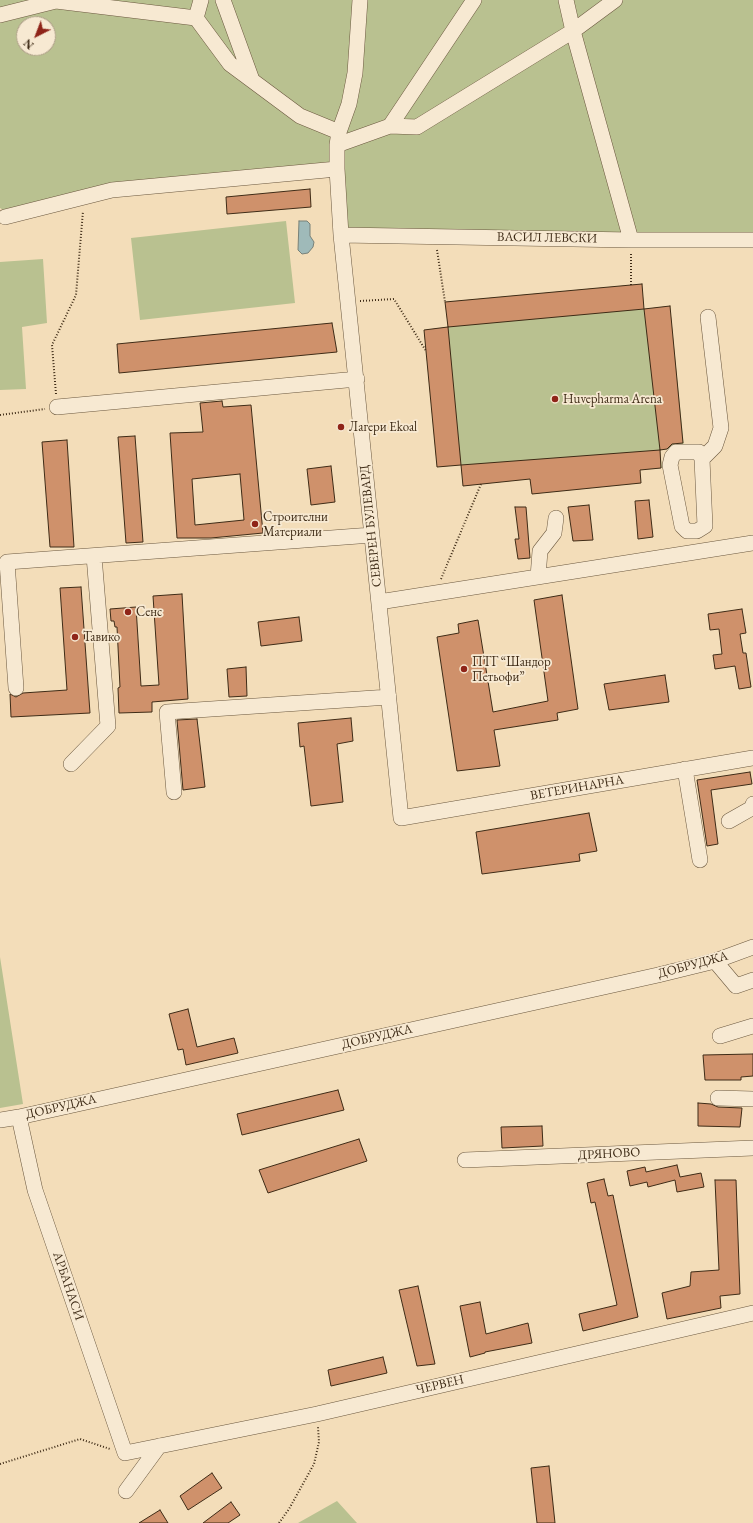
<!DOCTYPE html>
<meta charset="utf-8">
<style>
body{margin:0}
#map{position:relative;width:753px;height:1523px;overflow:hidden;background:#f3ddb9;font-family:"EB Garamond",serif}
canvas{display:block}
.north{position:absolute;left:16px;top:16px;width:40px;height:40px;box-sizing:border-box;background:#f7e9d2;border:1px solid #ad9d87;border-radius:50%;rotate:222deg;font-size:11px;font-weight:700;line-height:16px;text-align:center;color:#3e2b16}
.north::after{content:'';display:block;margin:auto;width:14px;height:18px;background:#8f2418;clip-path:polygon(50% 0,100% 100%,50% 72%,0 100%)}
</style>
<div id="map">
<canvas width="753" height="1523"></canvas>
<div class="north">N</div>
</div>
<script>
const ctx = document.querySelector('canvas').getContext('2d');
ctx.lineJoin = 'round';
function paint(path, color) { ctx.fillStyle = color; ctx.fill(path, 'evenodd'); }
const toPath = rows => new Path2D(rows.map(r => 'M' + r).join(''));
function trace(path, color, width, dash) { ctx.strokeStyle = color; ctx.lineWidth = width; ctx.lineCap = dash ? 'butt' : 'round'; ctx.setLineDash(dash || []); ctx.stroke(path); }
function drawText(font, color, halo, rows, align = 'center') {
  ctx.font = font + ' "EB Garamond",serif'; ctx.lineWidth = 3.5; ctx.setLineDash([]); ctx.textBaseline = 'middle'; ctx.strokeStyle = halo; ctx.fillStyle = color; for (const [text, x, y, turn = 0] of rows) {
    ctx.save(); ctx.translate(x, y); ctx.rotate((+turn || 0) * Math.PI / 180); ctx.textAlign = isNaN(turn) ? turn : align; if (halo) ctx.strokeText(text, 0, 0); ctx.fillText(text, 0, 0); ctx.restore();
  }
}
paint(toPath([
 [0,0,753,0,753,237,346,237,340,165,5,211,0,208],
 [24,24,48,24,48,48,24,48],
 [286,221,295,303,140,320,131,238],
 [43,259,47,323,22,327,26,389,0,390,0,262],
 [642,284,644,309,670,306,684,447,660,450,662,468,640,470,641,483,532,494,530,479,463,486,461,465,437,467,424,330,448,327,445,302],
 [0,957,23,1104,0,1108],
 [337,1501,357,1523,298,1523]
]), '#b9c190');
const water = toPath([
 [299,221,307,221,310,224,310,236,314,242,313,247,308,253,302,254,298,250,299,221]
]);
paint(water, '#9fbab9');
trace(water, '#788178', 1);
const building = toPath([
 [310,189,311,207,227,214,226,197,310,189],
 [642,284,644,309,448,327,445,302,642,284],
 [670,306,683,443,672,444,667,449,660,450,644,309,670,306],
 [332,323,337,352,119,373,117,344,332,323],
 [448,327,461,465,437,467,424,330,448,327],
 [222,401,223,407,251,405,263,533,211,538,177,538,170,433,203,432,200,403,222,401],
 [240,474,244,520,195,525,192,479,240,474],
 [135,436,143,542,126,543,118,437,135,436],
 [67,440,74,547,50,547,42,442,67,440],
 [660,450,661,468,640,470,641,483,532,494,530,479,463,486,461,465,660,450],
 [331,466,335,502,311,505,307,469,331,466],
 [649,500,653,537,638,539,635,501,649,500],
 [589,505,593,540,573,541,568,507,589,505],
 [515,507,526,507,530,558,518,559,515,539,519,539,515,507],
 [81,587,90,713,11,717,10,694,16,697,23,693,67,690,60,588,81,587],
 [182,594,188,699,152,702,152,712,119,713,118,688,120,687,117,627,115,627,114,621,111,621,110,609,136,607,141,686,159,685,153,596,182,594],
 [562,595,578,709,557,713,558,720,494,730,500,766,457,771,437,637,459,633,458,624,478,620,493,712,548,701,534,600,562,595],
 [742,609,746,633,740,634,743,653,746,653,751,687,739,689,735,666,715,669,713,655,722,654,719,629,710,630,708,614,742,609],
 [299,617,302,641,261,646,258,622,299,617],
 [246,667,247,696,229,697,227,669,246,667],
 [665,675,669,702,609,710,604,684,665,675],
 [351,718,353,741,337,744,343,802,311,806,304,746,300,747,298,723,351,718],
 [197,719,205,787,183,790,177,720,197,719],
 [750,772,752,784,711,790,718,844,707,846,697,780,750,772],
 [589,813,597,851,579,854,580,861,482,874,476,832,589,813],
 [188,1009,197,1047,234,1038,238,1053,186,1065,183,1049,178,1050,169,1014,188,1009],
 [753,1054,753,1076,741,1077,741,1080,705,1080,703,1055,753,1054],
 [338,1090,344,1110,242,1135,237,1114,338,1090],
 [698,1103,711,1104,718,1107,742,1108,740,1127,698,1126,698,1103],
 [542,1126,543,1146,502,1148,501,1127,542,1126],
 [359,1139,367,1161,268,1193,259,1170,359,1139],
 [677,1165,680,1177,701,1173,704,1187,677,1192,675,1180,648,1187,647,1182,630,1186,627,1171,645,1167,646,1172,677,1165],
 [604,1179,608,1196,613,1195,638,1317,583,1331,579,1314,617,1305,595,1202,591,1203,587,1183,604,1179],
 [715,1180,736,1180,740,1294,720,1296,721,1308,667,1319,662,1293,690,1286,691,1272,719,1270,715,1180],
 [418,1286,435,1364,417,1366,399,1290,418,1286],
 [480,1302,486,1334,528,1323,532,1343,485,1352,485,1353,470,1357,460,1306,480,1302],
 [383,1357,387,1373,331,1386,328,1370,383,1357],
 [549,1466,555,1523,537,1523,531,1468,549,1466],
 [212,1473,222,1488,188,1510,180,1496,212,1473],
 [231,1502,240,1515,228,1523,203,1523,231,1502],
 [160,1510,168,1523,139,1523,160,1510]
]);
paint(building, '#cf916b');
trace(building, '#3e2b16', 1);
const minor = toPath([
 [54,0,56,1,196,18],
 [201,0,196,18,230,64,300,116,339,132],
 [223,0,252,80],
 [360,0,355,73,349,104,339,132,337,145,337,169,341,235,401,818,753,758],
 [566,0,573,31,631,240],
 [0,15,56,1],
 [390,126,417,127,573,31,615,0],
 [337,145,390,126,474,0],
 [5,217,112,190,337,169],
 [341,235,631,240,753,240],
 [57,407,357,379],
 [676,452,699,452,702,459,705,526,697,531,687,531,682,526,670,465,672,457,676,452],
 [702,459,715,446,721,428,708,317],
 [538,577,540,551,554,533,556,518],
 [379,602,753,543],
 [16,688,7,562,372,535],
 [71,764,108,726,94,556],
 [685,769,700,860],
 [174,792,167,712,389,697],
 [729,821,752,808,753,804],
 [715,961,736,986,753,980],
 [720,1036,753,1026],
 [718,1098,753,1099],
 [19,1117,35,1190,125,1453,317,1414,753,1313],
 [0,1120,19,1117,658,975,715,961,753,947],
 [465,1160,753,1148],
 [126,1491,159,1446]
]);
trace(minor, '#6b583f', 16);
trace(toPath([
 [437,250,445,302],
 [631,285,631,252],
 [360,301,394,299,426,351],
 [56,394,52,345,76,295,83,211],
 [0,415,45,409],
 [441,579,481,484],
 [0,1464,80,1439,110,1449],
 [279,1523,289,1509,314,1464,319,1442,318,1427]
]), '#3e2b16', 2, [1, 2]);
trace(minor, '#f7e9d2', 15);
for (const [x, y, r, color] of [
 [555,399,4,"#8f2418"],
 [341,427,4,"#8f2418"],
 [255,524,4,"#8f2418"],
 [128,612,4,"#8f2418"],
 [75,637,4,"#8f2418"],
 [464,669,4,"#8f2418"]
]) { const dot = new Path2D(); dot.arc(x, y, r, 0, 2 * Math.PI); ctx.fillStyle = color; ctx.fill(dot); trace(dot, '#f7e9d2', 1.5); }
drawText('13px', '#3e2b16', '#f7e9d2', [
 ["ВАСИЛ ЛЕВСКИ",547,238,1],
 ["СЕВЕРЕН БУЛЕВАРД",371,526,-96],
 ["ВЕТЕРИНАРНА",577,788,-10],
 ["ДОБРУДЖА",693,965,-15],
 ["ДОБРУДЖА",377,1037,-13],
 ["ДОБРУДЖА",61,1107,-13],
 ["ДРЯНОВО",609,1154,-3],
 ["АРБАНАСИ",68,1286,71],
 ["ЧЕРВЕН",440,1385,-13]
]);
drawText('13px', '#3e2b16', '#f7e9d2', [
 ["Huvepharma Arena",563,399],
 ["Лагери Ekoal",349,427],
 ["Строителни",263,517],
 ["Материали",263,532],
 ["Сенс",136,612],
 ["Тавико",83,637],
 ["ПТГ “Шандор",472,662],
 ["Петьофи”",472,677]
], 'left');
</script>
